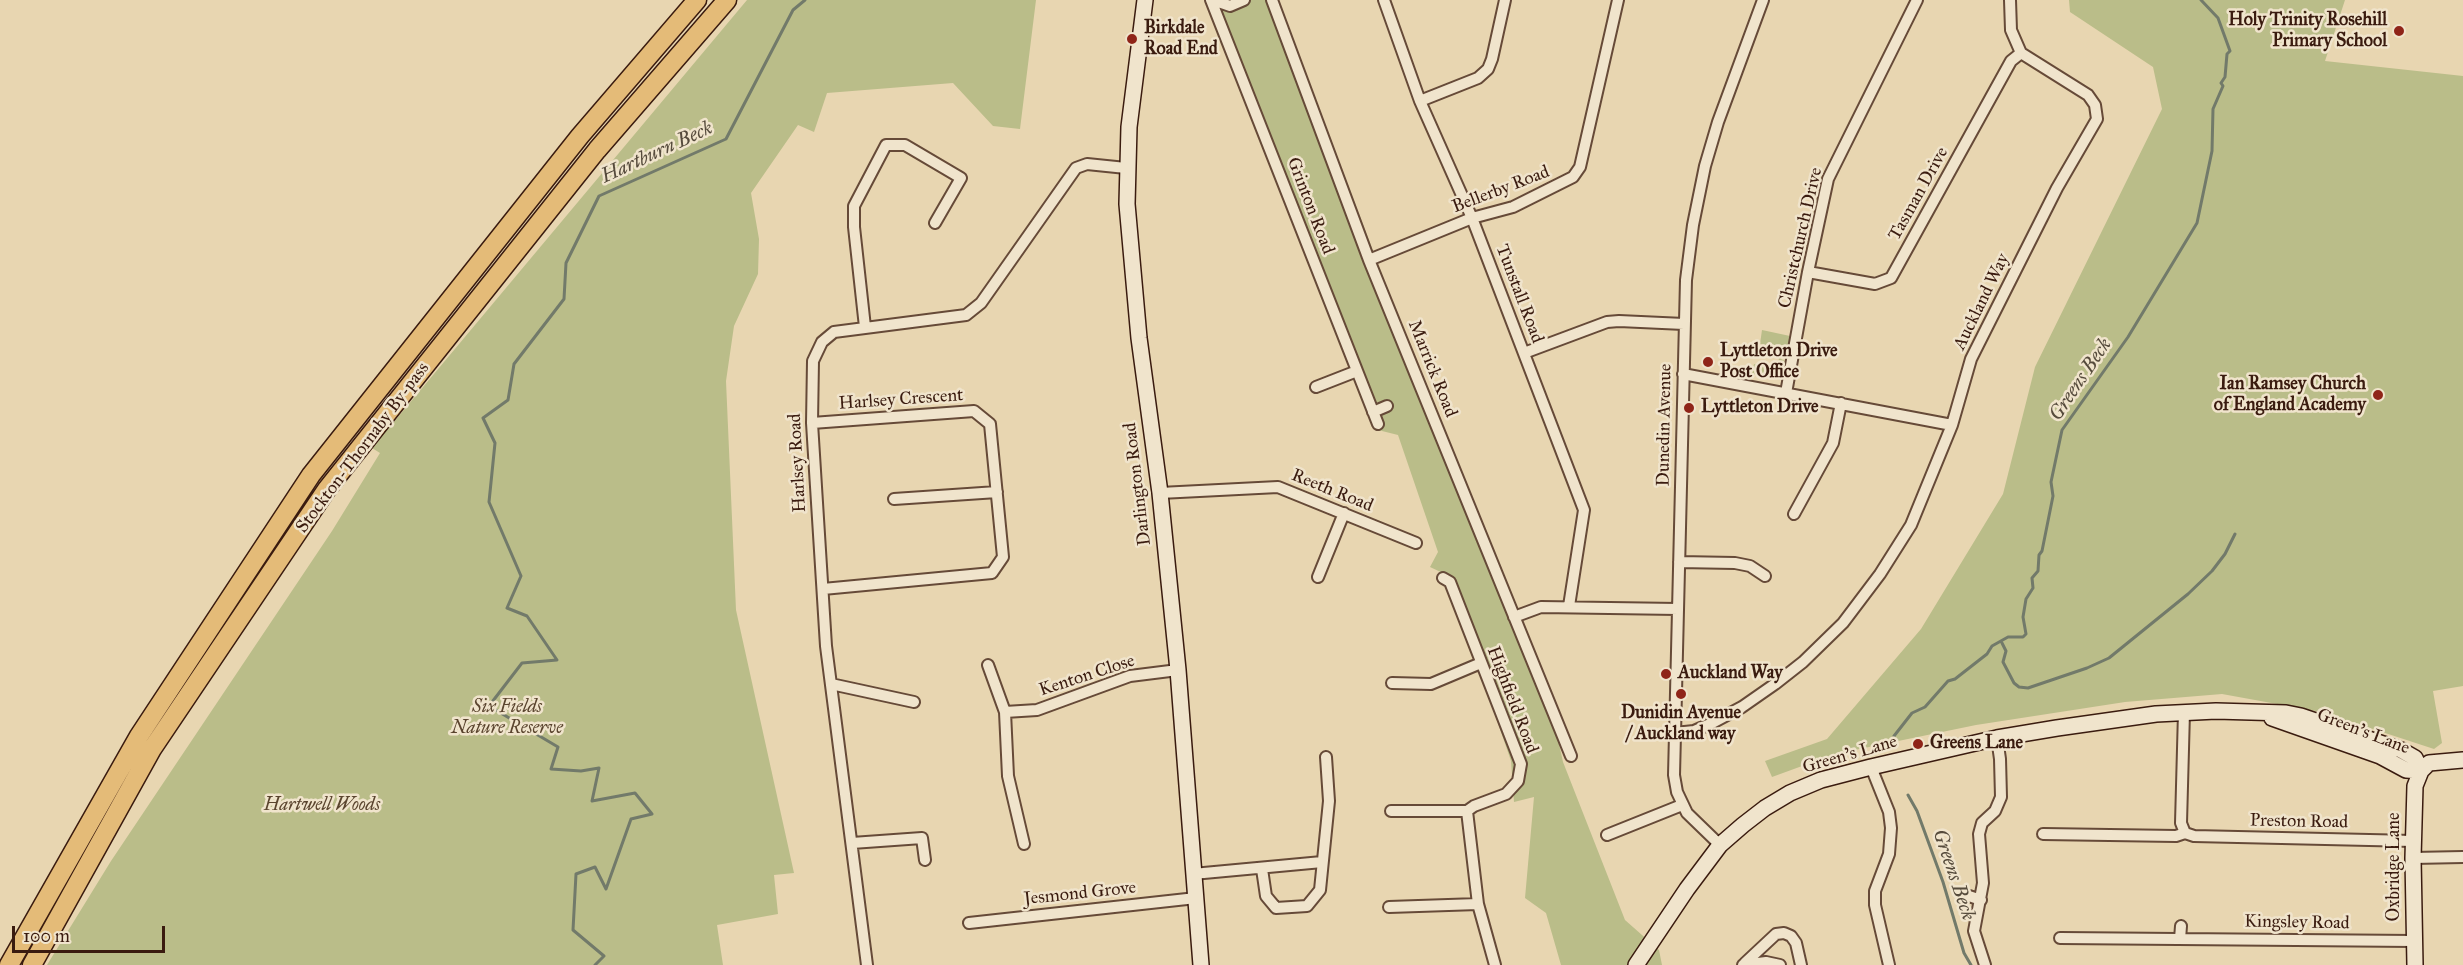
<!DOCTYPE html>
<style>
body{margin:0}
#map{position:relative;width:2463px;height:965px;overflow:hidden;background:#e8d6b1;font-family:"IM FELL Great Primer",serif}
canvas{display:block}
.scale{position:absolute;left:12px;top:926px;width:153px;height:27px;box-sizing:border-box;border:3px solid #3a1b0f;border-top:0;padding-left:8px;font-size:18px;line-height:21px;white-space:nowrap;color:#3a1b0f;-webkit-text-stroke:4px #f0e4cc;paint-order:stroke}
</style>
<div id="map">
<canvas width="2463" height="965"></canvas>
<div class="scale">100 m</div>
</div>
<script>
const ctx = document.querySelector('canvas').getContext('2d');
ctx.lineJoin = 'round';
function paint(path, color) { ctx.fillStyle = color; ctx.fill(path, 'evenodd'); }
const toPath = rows => new Path2D(rows.map(r => 'M' + r).join(''));
function trace(path, color, width, dash) { ctx.strokeStyle = color; ctx.lineWidth = width; ctx.lineCap = dash ? 'butt' : 'round'; ctx.setLineDash(dash || []); ctx.stroke(path); }
function drawText(font, color, halo, rows, align = 'center') {
  ctx.font = font + ' "IM FELL Great Primer",serif'; ctx.lineWidth = 5; ctx.setLineDash([]); ctx.textBaseline = 'middle'; ctx.strokeStyle = halo; ctx.fillStyle = color; for (const [text, x, y, turn = 0] of rows) {
    ctx.save(); ctx.translate(x, y); ctx.rotate((+turn || 0) * Math.PI / 180); ctx.textAlign = isNaN(turn) ? turn : align; if (halo) ctx.strokeText(text, 0, 0); ctx.fillText(text, 0, 0); ctx.restore();
  }
}
paint(toPath([
 [747,0,1036,0,1020,129,993,126,953,83,827,93,814,132,798,125,751,193,759,239,758,274,734,326,726,381,736,610,794,873,774,875,778,914,717,925,723,965,47,965,111,861,332,531,380,453,372,448],
 [1207,0,1278,0,1558,739,1563,762,1625,920,1659,950,1662,965,1561,965,1546,913,1525,898,1534,797,1514,802,1511,761,1447,575,1430,567,1438,552,1398,435,1378,430],
 [2069,0,2345,0,2325,61,2463,76,2463,686,2433,691,2442,743,2434,749,2321,712,2222,694,2125,702,1976,725,1835,754,1772,777,1765,761,1827,739,1921,629,2003,494,2035,367,2162,109,2153,67,2070,12],
 [1762,330,1790,336,1788,347,1785,349,1760,344],
 [1779,358,1785,361,1781,380,1752,374,1754,364,1777,369]
]), '#babd89');
trace(toPath([
 [2002,643,2006,651,2003,662,2014,683,2019,687,2028,688,2087,668,2109,658,2188,594,2212,571,2225,554,2235,534],
 [1894,736,1912,713,1925,707,1948,681,1955,679,1987,654,1992,646,2008,637,2023,637,2026,634,2023,617,2026,599,2033,588,2032,578,2038,571,2039,555,2042,551,2053,496,2051,482,2062,430,2128,337,2197,223,2212,151,2213,109,2223,86,2221,83,2225,77,2227,54,2230,51,2218,18,2201,0],
 [1908,795,1917,811,1943,882,1964,953,1971,965],
 [595,965,604,956,573,930,576,874,595,867,606,889,631,819,652,814,635,793,592,801,599,768,581,771,551,769,558,747,489,706,522,663,557,660,527,616,507,608,521,576,489,502,495,443,483,418,508,400,514,364,564,299,566,263,599,196,726,139,793,10,805,0]
]), '#727a6a', 3);
const street = toPath([
 [1211,0,1378,424],
 [1213,0,1230,6,1244,0],
 [1272,0,1369,260,1571,756],
 [1384,0,1420,101,1472,218,1584,510,1569,606],
 [1420,101,1478,78,1488,69,1492,59,1505,0],
 [1369,260,1472,218,1513,207,1573,177,1580,167,1618,0],
 [1808,272,1875,284,1891,278,2011,61,2021,53],
 [865,327,854,227,854,206,886,145,905,145,961,178,935,223],
 [1524,353,1607,322,1619,321,1684,324],
 [1683,374,1952,425],
 [1316,387,1357,371],
 [1786,393,1808,272,1828,179,1917,0],
 [1373,412,1387,406],
 [812,423,974,411,990,424,1003,557,992,573,823,589],
 [1160,493,1278,487,1416,543],
 [894,499,997,492],
 [1794,514,1833,443,1841,403],
 [1679,562,1735,563,1750,566,1765,576],
 [1318,577,1344,513],
 [1443,578,1450,582,1521,764,1518,781,1506,794,1474,806,1467,811],
 [1514,617,1541,607,1678,609],
 [988,665,1005,712],
 [1392,683,1431,684,1481,663],
 [831,684,914,702],
 [2184,712,2181,823,2185,833],
 [1675,733,1694,731,1712,723,1742,707,1775,684,1803,662,1843,623,1880,574,1911,525,1952,425,1971,359,2057,188,2097,119,2095,105,2088,95,2021,53,2011,30,2010,0],
 [1871,767,1889,812,1891,828,1889,854,1875,891,1875,905,1889,965],
 [1391,811,1467,811],
 [1467,811,1478,904,1495,965],
 [2043,834,2176,836,2185,833,2194,836,2413,841],
 [1607,835,1682,805],
 [852,843,922,838,925,860],
 [1024,844,1008,776,1005,712,1037,710,1130,676,1178,670],
 [1720,845,1687,813,1677,792,1674,775,1686,280,1693,225,1705,166,1718,122,1763,0],
 [2413,858,2463,857],
 [1262,869,1266,896,1276,908,1307,906,1320,890,1329,801,1326,757],
 [1193,874,1322,862],
 [1963,894,1981,900],
 [1389,907,1478,904],
 [969,923,1196,898],
 [2060,938,2414,941],
 [2180,939,2181,926],
 [1745,963,1776,934,1784,933,1791,936,1796,943,1801,965],
 [867,965,826,646,812,423,813,361,822,342,834,332,966,315,981,303,1076,168,1087,164,1126,168],
 [1743,965,1766,962,1780,965],
 [1985,965,1974,931,1983,883,1979,834,1982,823,1995,811,2001,797,2000,759,1997,738]
]);
const secondary = toPath([
 [1145,0,1129,127,1127,204,1139,338,1160,493,1178,670,1201,965],
 [2272,718,2380,756,2406,770,2421,771],
 [1636,965,1687,889,1720,845,1743,825,1765,808,1790,793,1821,780,1871,767,1997,738,2057,728,2156,714,2216,711,2286,713,2301,716,2401,750,2415,758,2421,771],
 [2415,965,2413,858,2415,786,2421,771,2429,763,2463,760]
]);
const highway = toPath([
 [9,965,139,736,311,475,580,136,697,0],
 [32,965,152,749,327,489,597,150,727,0]
]);
trace(street, '#664a38', 14);
trace(secondary, '#3a1b0f', 18);
trace(highway, '#3a1b0f', 21);
trace(street, '#f0e4cc', 10);
trace(secondary, '#f0e4cc', 15);
trace(highway, '#e4bb78', 18);
for (const [x, y, r, color] of [
 [2399,31,6,"#8f2418"],
 [1132,39,6,"#8f2418"],
 [1708,362,6,"#8f2418"],
 [2378,395,6,"#8f2418"],
 [1689,408,6,"#8f2418"],
 [1666,674,6,"#8f2418"],
 [1681,694,6,"#8f2418"],
 [1918,744,6,"#8f2418"]
]) { const dot = new Path2D(); dot.arc(x, y, r, 0, 2 * Math.PI); ctx.fillStyle = color; ctx.fill(dot); trace(dot, '#f0e4cc', 2); }
drawText('bold 18px', '#3a1b0f', '#f0e4cc', [
 ["Holy Trinity Rosehill",2387,21,"right"],
 ["Primary School",2387,42,"right"],
 ["Birkdale",1144,29],
 ["Road End",1144,50],
 ["Lyttleton Drive",1720,352],
 ["Post Office",1720,373],
 ["Ian Ramsey Church",2366,385,"right"],
 ["of England Academy",2366,406,"right"],
 ["Lyttleton Drive",1701,408],
 ["Auckland Way",1678,674],
 ["Dunidin Avenue",1681,714,"center"],
 ["/ Auckland way",1681,735,"center"],
 ["Greens Lane",1930,744]
], 'left');
drawText('18px', '#3a1b0f', '#f0e4cc', [
 ["Bellerby Road",1501,190,-21],
 ["Tasman Drive",1919,194,-61],
 ["Grinton Road",1310,206,69],
 ["Christchurch Drive",1801,238,-77],
 ["Tunstall Road",1519,294,69],
 ["Auckland Way",1982,302,-64],
 ["Marrick Road",1432,369,68],
 ["Harlsey Crescent",901,400,-4],
 ["Dunedin Avenue",1665,425,-89],
 ["Stockton-Thornaby By-pass",363,448,-53],
 ["Harlsey Road",798,463,-93],
 ["Darlington Road",1138,484,-97],
 ["Reeth Road",1332,491,22],
 ["Kenton Close",1087,676,-18],
 ["Highfield Road",1512,700,69],
 ["Green's Lane",2363,732,21],
 ["Green's Lane",1850,755,-16],
 ["Preston Road",2299,822,1],
 ["Oxbridge Lane",2395,867,-90],
 ["Jesmond Grove",1080,894,-6],
 ["Kingsley Road",2297,923,1]
]);
drawText('italic 18px', '#5a442e', '#f0e4cc', [
 ["Six Fields",507,708],
 ["Nature Reserve",507,729],
 ["Hartwell Woods",322,806]
]);
drawText('italic 20px', '#564b3c', '#f0e4cc', [
 ["Hartburn Beck",657,153,-25],
 ["Greens Beck",2081,380,-56],
 ["Greens Beck",1953,875,71]
]);
</script>
